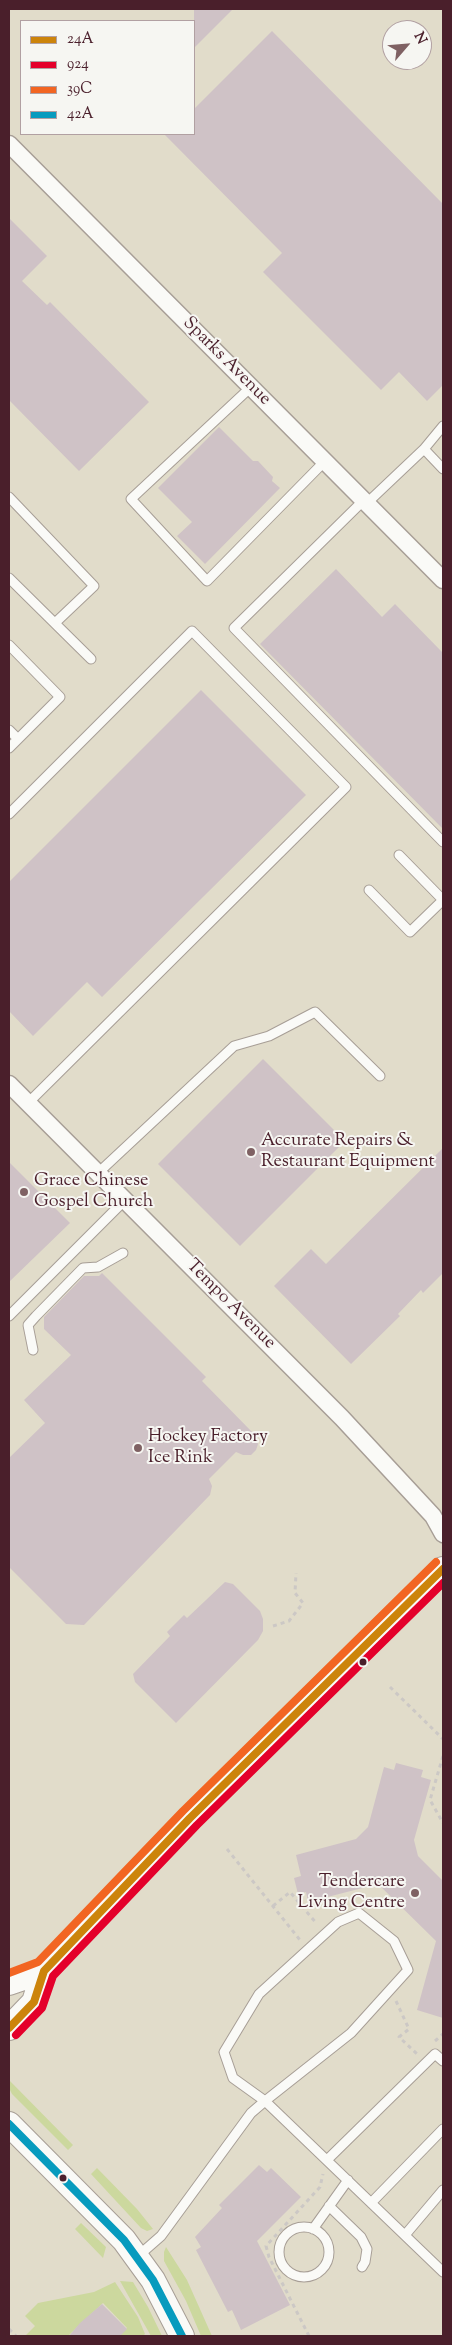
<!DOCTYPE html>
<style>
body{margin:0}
#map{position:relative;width:452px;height:2345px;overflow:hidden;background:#e1dcca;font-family:"Sorts Mill Goudy",serif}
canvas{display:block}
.frame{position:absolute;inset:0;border:10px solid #4a1f2b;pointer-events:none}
.legend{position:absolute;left:20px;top:20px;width:175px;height:115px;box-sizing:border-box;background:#f6f6f2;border:1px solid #b1a0a2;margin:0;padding:6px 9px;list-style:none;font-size:15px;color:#4a1f2b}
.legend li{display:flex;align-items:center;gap:10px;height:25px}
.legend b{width:25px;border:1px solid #b1a0a2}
.north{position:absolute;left:382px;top:20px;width:50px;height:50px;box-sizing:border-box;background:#f6f6f2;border:1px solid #b1a0a2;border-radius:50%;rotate:63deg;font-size:14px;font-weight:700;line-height:20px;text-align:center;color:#4a1f2b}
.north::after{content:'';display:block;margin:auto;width:18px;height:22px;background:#7f6163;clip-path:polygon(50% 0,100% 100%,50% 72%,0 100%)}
</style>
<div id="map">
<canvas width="452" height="2345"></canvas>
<div class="frame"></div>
<ul class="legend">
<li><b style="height:6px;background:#cc840b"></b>24A</li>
<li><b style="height:6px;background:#e4002b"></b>924</li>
<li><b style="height:6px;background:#f26522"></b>39C</li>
<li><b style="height:6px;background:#079bbe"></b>42A</li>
</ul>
<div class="north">N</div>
</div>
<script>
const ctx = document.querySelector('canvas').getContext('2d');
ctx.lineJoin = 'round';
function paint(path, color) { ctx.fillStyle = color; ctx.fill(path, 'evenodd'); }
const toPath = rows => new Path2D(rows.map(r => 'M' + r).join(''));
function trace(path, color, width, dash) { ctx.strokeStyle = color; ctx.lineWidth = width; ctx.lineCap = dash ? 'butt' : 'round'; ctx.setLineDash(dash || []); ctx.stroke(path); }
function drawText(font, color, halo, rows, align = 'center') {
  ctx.font = font + ' "Sorts Mill Goudy",serif'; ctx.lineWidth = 4; ctx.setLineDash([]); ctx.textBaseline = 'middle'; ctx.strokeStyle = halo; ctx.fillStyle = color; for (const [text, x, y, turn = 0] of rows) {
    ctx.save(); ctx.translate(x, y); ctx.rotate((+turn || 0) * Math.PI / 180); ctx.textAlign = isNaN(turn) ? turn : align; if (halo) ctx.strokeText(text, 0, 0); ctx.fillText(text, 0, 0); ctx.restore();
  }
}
paint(toPath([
 [9,2080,73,2145,68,2150,12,2094,9,2088],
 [97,2168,137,2209,153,2229,147,2231,141,2228,91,2174],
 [81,2223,106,2247,103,2258,75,2229],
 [166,2247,187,2280,212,2336,201,2336,186,2301,164,2261,164,2252],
 [120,2281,133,2282,148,2307,162,2336,151,2336],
 [115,2282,138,2317,145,2334,143,2336,119,2336,127,2328,103,2303,68,2336,25,2336,35,2326,25,2316,38,2303,94,2292]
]), '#ccd89e');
paint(toPath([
 [194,9,233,9,194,48],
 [272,31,443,204,443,385,427,401,399,372,381,390,263,272,282,253,164,134,194,134,194,109],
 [9,218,47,256,22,281,47,305,50,302,149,402,79,471,9,400],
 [219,427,253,461,258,461,273,477,272,481,280,488,205,564,177,536,192,522,158,488],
 [336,569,382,617,395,604,443,653,443,829,260,644],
 [201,690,306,795,102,997,87,982,33,1036,9,1011,9,882],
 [263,1059,345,1141,240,1246,158,1164],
 [443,1148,443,1273,423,1293,421,1290,398,1314,400,1316,351,1364,274,1286,311,1249,326,1264],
 [9,1162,70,1223,9,1282],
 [102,1273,206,1377,202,1381,254,1434,258,1444,256,1450,251,1455,243,1455,236,1452,209,1479,212,1486,210,1495,84,1625,66,1624,9,1567,9,1458,45,1423,24,1400,71,1355,44,1329,44,1317,84,1276,99,1276],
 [225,1582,233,1584,260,1611,263,1619,263,1631,258,1640,176,1723,135,1682,133,1674,170,1636,167,1632,184,1615,187,1618],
 [396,1763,423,1770,421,1777,431,1780,414,1840,418,1856,443,1881,443,2018,417,2010,436,1941,378,1884,308,1902,306,1892,298,1894,294,1878,301,1876,296,1855,356,1839,368,1827,384,1767,394,1770],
 [259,2165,267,2172,271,2168,301,2197,257,2241,290,2305,241,2330,232,2310,228,2312,196,2250,201,2247,195,2237,222,2208,219,2205],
 [102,2304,127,2329,120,2336,69,2336,80,2323]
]), '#cfc2c6');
const service = toPath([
 [251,387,131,499,207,581,325,461],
 [424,449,443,426],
 [9,497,94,586,55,623],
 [364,500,234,628,443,842],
 [367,503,424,449,443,469],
 [9,578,91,659],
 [9,645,60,697,9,748],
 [9,730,18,739],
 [9,814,192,631,346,787,28,1103],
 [369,890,410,932,443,900,399,855],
 [98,1173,234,1046,269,1036,315,1012,380,1076],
 [9,1316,125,1200],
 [33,1350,28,1325,36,1316,83,1268,98,1267,123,1253],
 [327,2160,435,2054,443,2061],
 [371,2203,443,2129],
 [329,2206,361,2237,367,2249,365,2262,362,2267],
 '279 2252a25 25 0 1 1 50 0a25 25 0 1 1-50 0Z',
 [313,2229,348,2180],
 [405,2235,443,2190],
 [137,2257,161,2236,251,2113,265,2101,351,2033,408,1970,394,1941,359,1913,338,1922,259,1994,224,2052,233,2078,265,2101,443,2272]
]);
const minor = toPath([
 [9,144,443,580],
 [9,1084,342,1418,433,1516,443,1534]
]);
const secondary = toPath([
 [9,1983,44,1971],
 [9,2028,34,2002,44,1971,190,1818,443,1569],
 [9,2124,124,2240,153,2280,182,2336]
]);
trace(service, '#a79e96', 11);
trace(minor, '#a79e96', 19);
trace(secondary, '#a79e96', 26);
trace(toPath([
 [273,1626,289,1621,303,1603,295,1593,296,1573],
 [390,1687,443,1739],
 [443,1756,430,1800,443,1823],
 [227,1849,300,1940],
 [273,1906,290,1892,317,1924],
 [396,2001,409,2029,399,2037,417,2054],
 [435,2041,443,2034],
 [9,2329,16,2336],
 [309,2336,269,2257,266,2246,320,2187,323,2174]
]), '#ccc8c5', 3, [4, 4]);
trace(service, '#fafaf7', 9);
trace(minor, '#fafaf7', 16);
trace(secondary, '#fafaf7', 24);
trace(toPath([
 [9,2028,34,2002,44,1971,190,1818,443,1569]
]), '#cc840b', 8);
trace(toPath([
 [16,2035,42,2008,53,1976,197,1825,443,1583]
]), '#e4002b', 8);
trace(toPath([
 [9,1973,38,1962,183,1811,436,1562]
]), '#f26522', 8);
trace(toPath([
 [9,2124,124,2240,153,2280,182,2336]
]), '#079bbe', 8);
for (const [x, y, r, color] of [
 [251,1152,5,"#7f6163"],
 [24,1192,5,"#7f6163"],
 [138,1448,5,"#7f6163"],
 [363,1662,4.5,"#4a1f2b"],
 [415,1893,5,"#7f6163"],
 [63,2178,4.5,"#4a1f2b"]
]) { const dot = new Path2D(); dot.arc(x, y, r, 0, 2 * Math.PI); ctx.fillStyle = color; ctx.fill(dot); trace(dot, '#f6f6f2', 2); }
drawText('18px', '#4a1f2b', '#f6f6f2', [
 ["Sparks Avenue",226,362,45],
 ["Tempo Avenue",230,1305,45]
]);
drawText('18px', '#4a1f2b', '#f6f6f2', [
 ["Accurate Repairs &",261,1142],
 ["Restaurant Equipment",261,1163],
 ["Grace Chinese",34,1182],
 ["Gospel Church",34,1203],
 ["Hockey Factory",148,1438],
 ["Ice Rink",148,1459],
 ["Tendercare",405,1883,"right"],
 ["Living Centre",405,1904,"right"]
], 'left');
</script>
